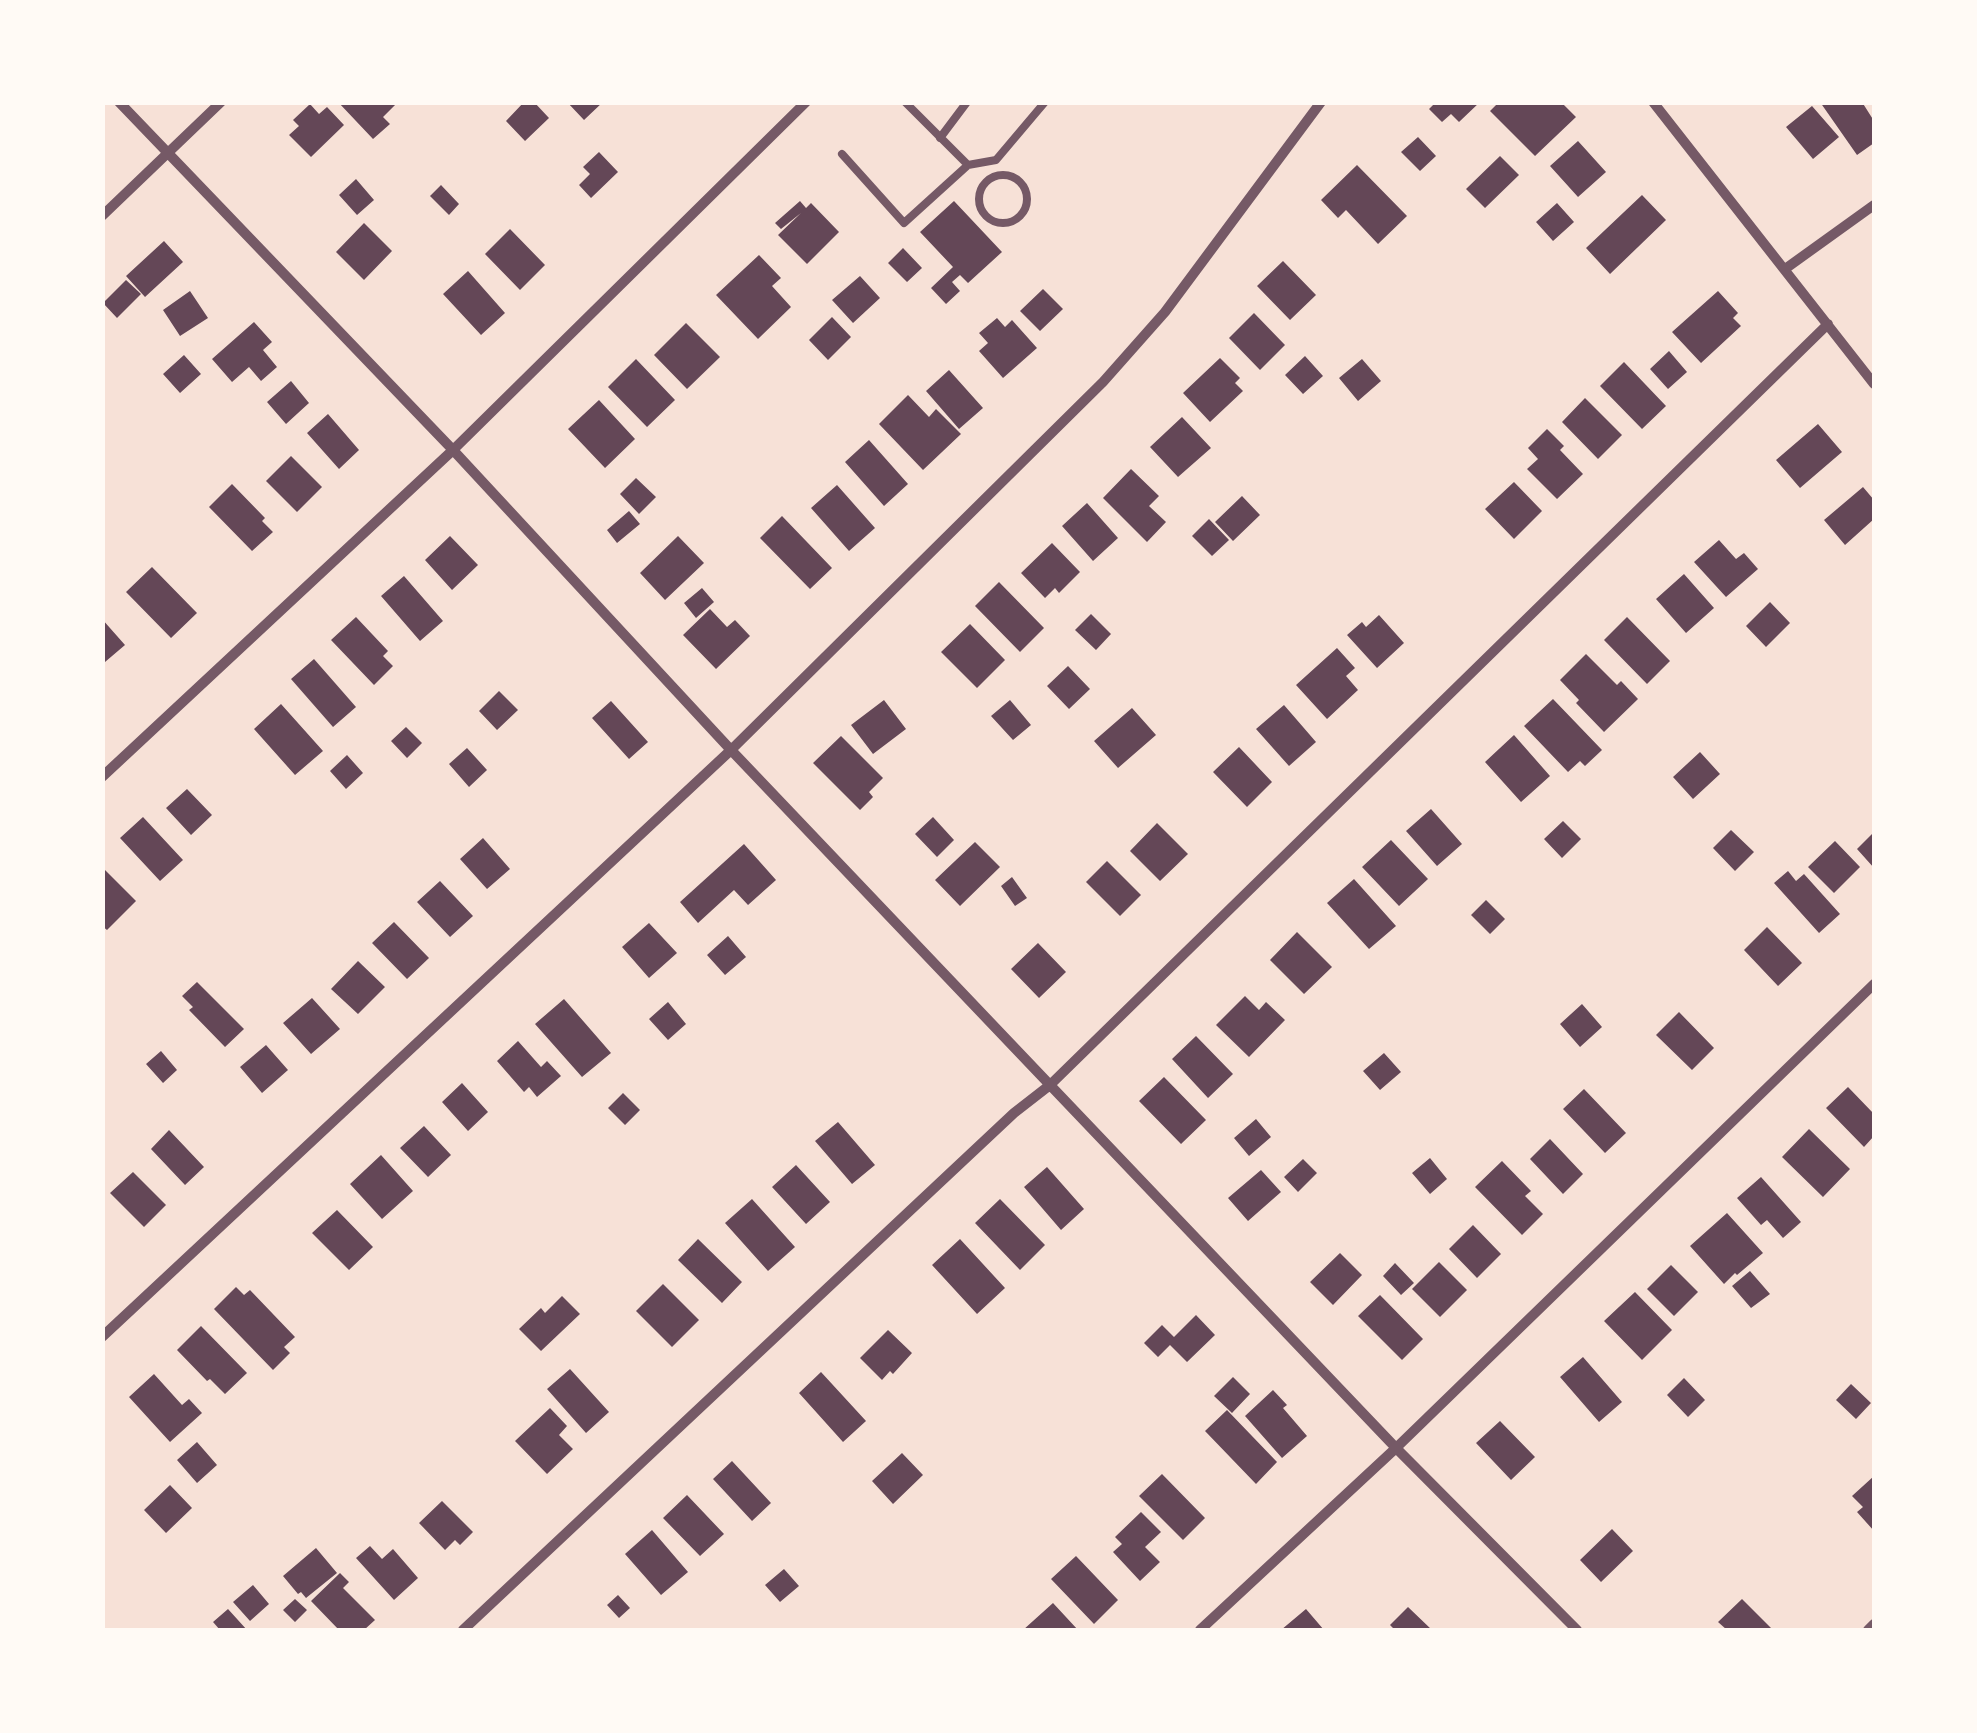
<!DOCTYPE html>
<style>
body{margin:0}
#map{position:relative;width:1977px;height:1733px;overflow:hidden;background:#f7e1d7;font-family:"Nunito Sans",sans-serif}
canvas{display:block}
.frame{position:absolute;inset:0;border:105px solid #fffaf5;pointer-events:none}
</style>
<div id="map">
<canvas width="1977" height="1733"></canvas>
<div class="frame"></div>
</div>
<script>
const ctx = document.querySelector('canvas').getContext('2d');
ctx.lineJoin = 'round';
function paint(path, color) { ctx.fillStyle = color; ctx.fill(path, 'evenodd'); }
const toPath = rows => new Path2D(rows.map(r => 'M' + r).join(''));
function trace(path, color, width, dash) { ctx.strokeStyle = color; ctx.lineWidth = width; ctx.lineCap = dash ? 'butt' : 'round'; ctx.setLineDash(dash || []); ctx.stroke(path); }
paint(toPath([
 [338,102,398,102,383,117,390,124,373,139],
 [524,102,534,102,549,118,525,141,506,121],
 [567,102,603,102,584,120],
 [1436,102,1480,102,1459,122,1451,114,1442,122,1429,109],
 [1499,102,1561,102,1576,117,1535,156,1490,111],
 [1820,102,1862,102,1874,121,1874,143,1857,155],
 [310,104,319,114,327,107,344,125,311,157,289,135,299,126,293,120],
 [1812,106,1839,137,1813,159,1786,127],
 [1418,137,1436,156,1420,171,1401,152],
 [1578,141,1606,172,1578,197,1550,166],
 [599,152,618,172,591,198,579,185,590,174,583,167],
 [1500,156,1519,175,1485,208,1466,189],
 [1357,165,1407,216,1378,244,1346,210,1338,218,1321,200],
 [356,179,374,200,357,215,339,195],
 [441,185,459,204,449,215,430,196],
 [1642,195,1666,220,1610,274,1586,248],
 [800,201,806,208,811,203,839,232,807,264,778,235,801,213,781,229,775,223],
 [954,201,1002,252,968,283,960,275,952,282,960,291,946,304,931,288,953,267,920,232],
 [1557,203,1574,222,1553,241,1536,222],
 [364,223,392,251,364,280,336,252],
 [510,229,545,265,520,290,485,254],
 [164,241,183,262,145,297,126,276],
 [903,248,922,268,907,282,888,263],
 [759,255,781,278,772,286,791,307,758,339,716,295],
 [1283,261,1316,295,1290,320,1257,286],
 [468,271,505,313,481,335,443,294],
 [860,276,880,298,853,323,832,300],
 [126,280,141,294,117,318,103,303],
 [1043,289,1063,309,1040,331,1020,311],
 [190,291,208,318,180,336,163,310],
 [1718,291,1738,313,1733,318,1741,326,1701,363,1672,332],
 [1254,313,1285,345,1260,370,1229,338],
 [832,317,851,337,828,360,809,340],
 [997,318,1005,327,1012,320,1037,348,1003,378,979,351,988,343,979,333],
 [254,322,272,342,263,350,277,367,261,381,249,367,232,382,212,359],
 [686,323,720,357,687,389,654,355],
 [1669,351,1687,372,1668,389,1650,369],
 [184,355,201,374,180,393,163,374],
 [1305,356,1323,376,1303,394,1285,375],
 [1220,358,1240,378,1235,383,1243,391,1210,422,1183,393],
 [636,359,675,400,647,427,608,387],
 [1362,359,1381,381,1358,401,1339,378],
 [1624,362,1666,406,1642,429,1600,386],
 [949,370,983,408,959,429,926,391],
 [291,381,309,403,286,424,267,402],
 [908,395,929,417,936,409,961,434,923,470,879,424],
 [1585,398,1622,435,1598,459,1562,422],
 [599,400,635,439,605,468,568,429],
 [328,414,359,450,339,469,307,433],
 [1182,417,1211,448,1178,477,1150,447],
 [1818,424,1842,452,1800,488,1776,460],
 [1547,429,1564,446,1560,450,1583,474,1557,499,1527,469,1538,459,1528,448],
 [869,440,908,484,884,506,845,462],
 [291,456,322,487,297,512,266,481],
 [1131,469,1159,496,1149,506,1166,522,1147,542,1103,498],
 [636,478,656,497,639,514,620,494],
 [1514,482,1542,511,1514,539,1485,509],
 [232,484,265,518,262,521,273,532,252,551,209,507],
 [837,485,875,528,849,551,811,508],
 [1863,487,1874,500,1874,519,1845,545,1824,520],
 [1242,496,1260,515,1233,541,1215,522],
 [1087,503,1118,538,1093,561,1062,526],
 [629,511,640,524,617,543,607,530],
 [782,516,832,568,810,589,760,538],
 [1209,519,1229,540,1212,556,1192,536],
 [450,536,478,565,452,590,425,560],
 [678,536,704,563,665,600,640,573],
 [1719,540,1736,559,1744,553,1758,569,1726,597,1694,562],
 [1052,543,1080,572,1059,593,1055,588,1045,598,1021,573],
 [152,567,197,613,171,638,126,592],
 [1684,574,1714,608,1686,633,1656,599],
 [404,576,443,621,420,641,381,596],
 [999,582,1044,628,1020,652,975,606],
 [702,588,714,602,696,618,684,603],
 [1770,602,1790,623,1766,647,1746,626],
 [710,609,727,627,735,620,750,636,716,669,683,635],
 [1091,614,1111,634,1096,650,1075,630],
 [1379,615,1404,643,1377,668,1347,635,1362,622,1366,627],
 [356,617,388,651,383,656,393,666,374,685,331,640],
 [1627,617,1670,661,1647,684,1604,640],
 [102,619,125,645,105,662,102,659],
 [970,624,1005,660,977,688,941,652],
 [1337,648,1355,668,1346,676,1358,690,1327,719,1296,685],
 [1586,654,1617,685,1621,681,1638,699,1604,732,1576,703,1579,700,1560,680],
 [314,659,356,707,333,727,291,679],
 [1068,666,1090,689,1069,709,1047,686],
 [499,691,518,710,497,730,479,711],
 [1553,699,1602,750,1585,766,1580,761,1568,772,1524,726],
 [884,700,906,729,873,754,851,725],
 [1010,700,1031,725,1013,740,991,716],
 [611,701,648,742,629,759,592,718],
 [281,704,323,751,295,775,254,729],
 [1284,705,1316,742,1289,766,1256,729],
 [1132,708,1156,735,1118,768,1094,741],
 [406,727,422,743,407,758,391,741],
 [1514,735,1550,776,1521,802,1485,762],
 [841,736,883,778,869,792,873,797,860,810,813,763],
 [1239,747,1272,782,1247,807,1213,772],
 [467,748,487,770,469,787,449,764],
 [1700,752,1720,774,1693,799,1673,777],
 [347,755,363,773,346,789,330,771],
 [187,789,212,815,191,835,166,808],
 [1431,809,1462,844,1437,866,1406,831],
 [143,817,183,860,160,881,120,838],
 [933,817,954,840,937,857,915,834],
 [1563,821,1581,839,1562,858,1544,839],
 [1157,823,1188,854,1160,881,1130,851],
 [1731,830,1754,852,1735,871,1713,848],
 [1874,832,1874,868,1857,849],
 [483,838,510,869,487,889,460,859],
 [1391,840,1428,879,1399,906,1362,867],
 [1835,841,1860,867,1834,893,1808,867],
 [975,842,1000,867,960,906,935,880],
 [744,844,776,880,748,905,734,890,698,923,680,902],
 [1107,861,1141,895,1120,916,1086,882],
 [102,867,136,901,107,930,102,926],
 [1788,871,1796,881,1804,874,1840,914,1819,933,1774,883],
 [1012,877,1027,898,1015,906,1001,886],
 [1354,879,1396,926,1369,949,1327,903],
 [440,881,473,916,450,937,417,902],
 [1486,900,1505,919,1490,934,1471,915],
 [394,922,429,958,407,979,372,943],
 [649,923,677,953,649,978,622,947],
 [1767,927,1802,963,1778,986,1744,950],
 [1297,932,1332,967,1304,994,1270,960],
 [728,936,746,957,725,975,707,955],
 [1038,943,1066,972,1039,998,1011,969],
 [358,961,385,987,358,1014,331,989],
 [197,982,244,1029,225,1047,189,1010,193,1007,182,996],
 [1245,996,1259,1010,1266,1002,1285,1020,1249,1057,1216,1025],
 [312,998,340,1029,311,1054,283,1023],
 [564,999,611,1053,582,1077,535,1024],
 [668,1002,686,1024,668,1040,649,1019],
 [1582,1004,1602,1027,1580,1047,1560,1024],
 [1679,1012,1714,1048,1692,1070,1656,1035],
 [1196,1036,1233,1074,1208,1098,1172,1059],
 [518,1041,541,1067,547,1061,561,1076,537,1097,529,1087,524,1092,497,1061],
 [266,1045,288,1070,262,1093,240,1067],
 [161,1051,177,1070,163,1083,146,1064],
 [1384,1053,1401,1072,1380,1090,1363,1071],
 [1164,1077,1206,1120,1181,1144,1139,1101],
 [462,1083,488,1112,468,1131,442,1102],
 [1848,1087,1874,1114,1874,1136,1864,1147,1826,1108],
 [1584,1089,1626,1133,1605,1153,1563,1109],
 [623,1093,640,1110,625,1125,608,1108],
 [1256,1119,1271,1137,1249,1156,1234,1138],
 [838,1122,875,1165,852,1184,815,1141],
 [424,1126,451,1155,428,1177,400,1148],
 [1809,1129,1850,1169,1823,1197,1782,1157],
 [169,1130,204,1167,185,1185,151,1149],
 [1550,1139,1583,1174,1563,1194,1530,1159],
 [381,1155,413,1191,382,1219,350,1184],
 [1430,1158,1447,1179,1430,1194,1412,1173],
 [1303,1159,1317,1173,1298,1192,1284,1177],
 [1502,1161,1531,1191,1525,1196,1543,1214,1522,1235,1475,1187],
 [796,1165,830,1202,806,1224,772,1187],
 [1047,1167,1084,1209,1061,1230,1024,1187],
 [1261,1170,1281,1192,1248,1221,1228,1198],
 [133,1172,166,1205,144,1227,110,1193],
 [1761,1177,1801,1222,1783,1238,1767,1220,1761,1225,1737,1198],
 [752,1199,795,1247,768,1271,725,1223],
 [1000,1199,1045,1245,1020,1270,975,1223],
 [337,1210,373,1247,349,1270,312,1233],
 [1727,1213,1763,1253,1737,1275,1735,1273,1724,1284,1690,1246],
 [1473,1225,1501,1254,1477,1278,1449,1249],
 [698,1239,742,1282,722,1303,678,1260],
 [960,1239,1005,1288,977,1314,932,1265],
 [1340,1253,1362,1275,1333,1305,1310,1282],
 [1439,1262,1467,1290,1440,1317,1412,1289],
 [1395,1263,1414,1283,1401,1295,1383,1276],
 [1671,1265,1698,1292,1674,1316,1647,1289],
 [1750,1271,1770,1294,1751,1308,1732,1286],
 [663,1284,699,1320,672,1347,636,1311],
 [236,1287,244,1295,250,1290,295,1337,284,1347,290,1353,273,1370,214,1309],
 [1635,1292,1672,1330,1642,1360,1604,1321],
 [1380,1295,1423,1339,1402,1360,1358,1316],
 [562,1296,580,1314,541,1351,519,1329,541,1308,545,1313],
 [1196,1315,1215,1335,1187,1362,1170,1345,1158,1357,1144,1343,1162,1325,1174,1337],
 [201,1326,247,1373,225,1394,210,1379,207,1381,177,1350],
 [888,1330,912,1353,893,1374,890,1371,882,1380,860,1358],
 [1583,1357,1622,1402,1599,1422,1560,1377],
 [570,1369,609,1412,586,1433,547,1389],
 [821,1372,866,1421,843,1442,799,1393],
 [154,1374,182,1405,189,1399,202,1413,170,1442,129,1397],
 [1233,1377,1250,1394,1232,1413,1214,1396],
 [1684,1378,1705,1400,1688,1417,1667,1395],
 [1851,1384,1871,1403,1856,1419,1836,1400],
 [1273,1390,1287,1405,1283,1408,1307,1436,1282,1458,1245,1416],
 [550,1408,567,1426,559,1435,573,1449,547,1474,515,1441],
 [1227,1410,1277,1462,1256,1484,1205,1431],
 [1500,1421,1535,1457,1511,1480,1476,1443],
 [197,1442,217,1465,197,1483,177,1460],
 [902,1453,923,1475,893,1504,872,1481],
 [732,1461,771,1503,752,1521,713,1479],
 [1162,1474,1205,1518,1183,1540,1139,1496],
 [1874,1476,1874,1531,1857,1512,1863,1507,1852,1496],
 [170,1485,192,1508,166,1533,144,1510],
 [687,1495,724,1534,700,1556,663,1518],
 [442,1501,473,1532,460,1545,455,1540,445,1550,419,1523],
 [1141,1512,1161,1532,1145,1547,1160,1562,1140,1581,1113,1552,1122,1544,1115,1537],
 [1612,1529,1633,1551,1601,1582,1580,1560],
 [652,1530,688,1572,661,1595,625,1554],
 [370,1546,382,1559,393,1549,418,1578,394,1600,356,1558],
 [316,1548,337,1573,306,1598,301,1592,298,1594,283,1576],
 [1076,1556,1118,1600,1094,1624,1051,1579],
 [784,1569,799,1586,780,1602,765,1585],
 [340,1573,349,1582,343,1588,375,1620,364,1630,339,1630,311,1601],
 [253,1585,269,1604,250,1621,233,1602],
 [618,1595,630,1608,619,1618,607,1605],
 [295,1599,307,1610,295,1622,283,1610],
 [1742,1599,1773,1630,1727,1630,1718,1622],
 [1053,1603,1078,1630,1023,1630],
 [1408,1607,1432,1630,1395,1630,1390,1625],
 [228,1609,247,1630,220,1630,213,1622],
 [1306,1609,1324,1630,1281,1630]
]), '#644757');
trace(toPath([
 [905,102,968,165,996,160,1045,102],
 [940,138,967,102],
 [842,154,904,223,968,165],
 '979 199a24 24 0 1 1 48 0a24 24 0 1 1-48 0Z'
]), '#755966', 8);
trace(toPath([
 [119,102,453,450,731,750,1050,1085,1396,1448,1577,1630],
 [1653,102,1874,384],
 [102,216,221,102],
 [1785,269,1874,205],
 [102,777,453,450,806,102],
 [102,1337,731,750,1103,382,1165,312,1321,102],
 [463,1630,1014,1113,1050,1085,1828,324],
 [1200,1630,1396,1448,1874,984],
 [1868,1630,1874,1624]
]), '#755966', 10);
</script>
